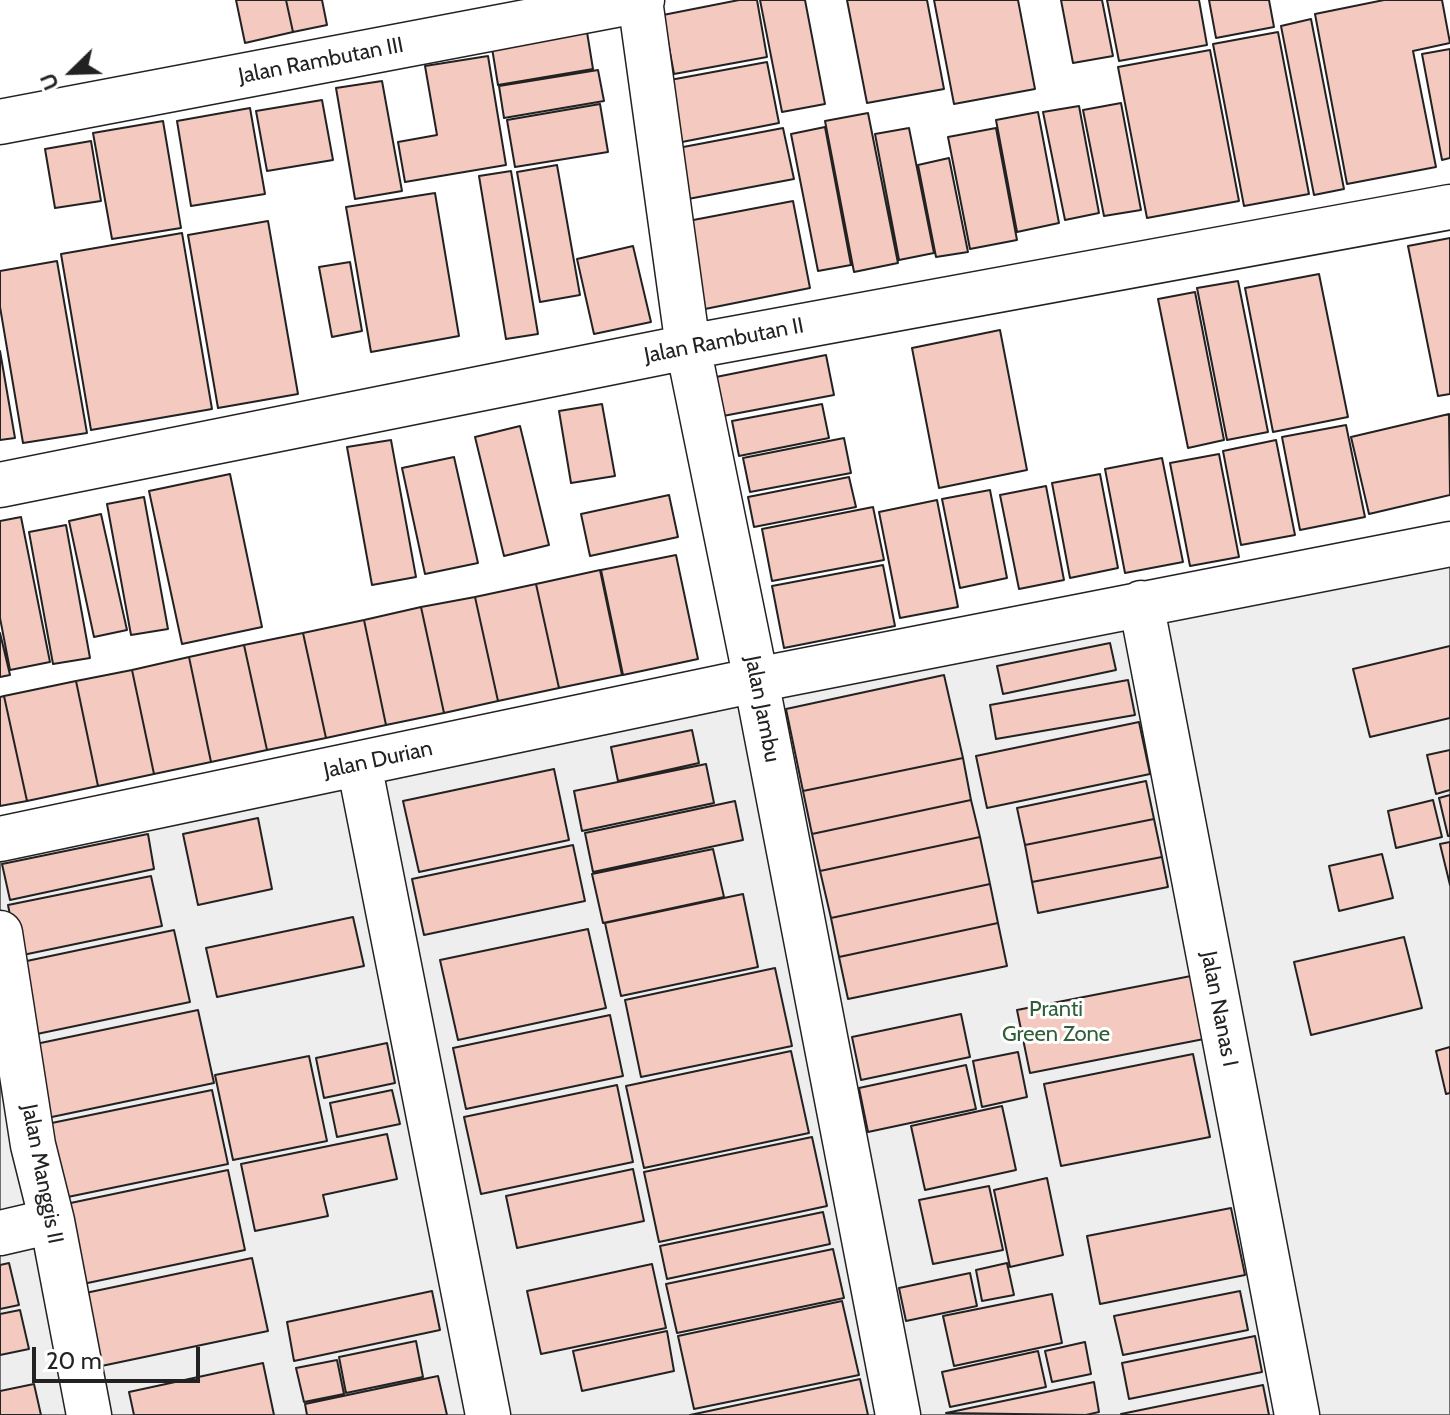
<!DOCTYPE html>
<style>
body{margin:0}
#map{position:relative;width:1450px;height:1415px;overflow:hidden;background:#fff;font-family:Cabin,sans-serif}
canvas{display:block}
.north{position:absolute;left:32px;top:32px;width:80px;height:80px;-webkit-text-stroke:6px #fff;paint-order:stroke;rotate:247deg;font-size:22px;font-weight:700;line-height:32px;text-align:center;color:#222}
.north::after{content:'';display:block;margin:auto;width:28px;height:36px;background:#222;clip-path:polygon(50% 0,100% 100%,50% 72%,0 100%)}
.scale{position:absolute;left:32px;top:1347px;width:168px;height:36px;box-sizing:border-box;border:4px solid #222;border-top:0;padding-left:10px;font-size:24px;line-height:28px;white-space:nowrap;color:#222;-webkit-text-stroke:6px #fff;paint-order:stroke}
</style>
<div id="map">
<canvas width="1450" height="1415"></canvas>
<div class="north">U</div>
<div class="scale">20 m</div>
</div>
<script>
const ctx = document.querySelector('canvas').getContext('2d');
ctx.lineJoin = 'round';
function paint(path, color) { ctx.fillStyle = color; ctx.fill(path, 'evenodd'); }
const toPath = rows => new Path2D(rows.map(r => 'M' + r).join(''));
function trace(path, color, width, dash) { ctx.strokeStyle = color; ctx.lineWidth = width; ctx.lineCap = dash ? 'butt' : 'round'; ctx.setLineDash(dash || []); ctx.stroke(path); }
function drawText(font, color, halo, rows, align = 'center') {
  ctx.font = font + ' Cabin,sans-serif'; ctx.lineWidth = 6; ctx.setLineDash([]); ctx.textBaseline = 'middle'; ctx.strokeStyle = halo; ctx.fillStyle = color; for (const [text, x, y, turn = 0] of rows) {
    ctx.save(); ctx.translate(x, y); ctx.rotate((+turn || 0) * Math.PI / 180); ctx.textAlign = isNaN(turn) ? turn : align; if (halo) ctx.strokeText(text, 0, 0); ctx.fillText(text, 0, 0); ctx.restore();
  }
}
const green = toPath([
 [1450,546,1450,1415,0,1415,0,840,1450,546]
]);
paint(green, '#eee');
trace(green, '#6f6f6f', 2);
const building = toPath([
 [236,0,286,0,293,32,245,43,236,0],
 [286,0,322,0,327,25,293,32,286,0],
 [739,0,757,0,767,57,674,74,663,15,739,0],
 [760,0,805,0,825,104,782,112,760,0],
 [847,0,927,0,944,89,867,103,847,0],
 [934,0,1018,0,1035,89,954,104,934,0],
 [1061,0,1102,0,1113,56,1073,63,1061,0],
 [1107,0,1199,0,1207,45,1119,61,1107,0],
 [1209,0,1269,0,1274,27,1216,38,1209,0],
 [1384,0,1442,0,1450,43,1413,51,1436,167,1347,184,1315,14,1384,0],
 [1311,19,1344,189,1314,195,1281,26,1311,19],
 [587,32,593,69,498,85,492,48,587,32],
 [1278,32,1309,194,1244,206,1213,44,1278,32],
 [1450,49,1450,158,1442,160,1422,54,1450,49],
 [1210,50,1239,201,1147,218,1118,67,1210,50],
 [488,56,506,165,405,182,398,142,437,135,425,66,488,56],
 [767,62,779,123,682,142,670,80,767,62],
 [598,70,604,101,504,118,499,86,598,70],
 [382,81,402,191,355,199,336,88,382,81],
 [322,100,333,160,267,171,256,111,322,100],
 [1121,103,1141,210,1104,216,1083,110,1121,103],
 [600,104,608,152,515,167,507,120,600,104],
 [1079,106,1099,213,1065,220,1043,112,1079,106],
 [250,108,265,194,191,206,177,121,250,108],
 [1038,112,1059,223,1017,232,996,120,1038,112],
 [868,113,898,263,854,272,825,121,868,113],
 [163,121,181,228,112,239,93,133,163,121],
 [825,127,851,265,818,271,791,134,825,127],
 [783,128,794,179,688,199,678,148,783,128],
 [909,128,934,253,899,260,875,134,909,128],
 [996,128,1017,240,970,249,948,137,996,128],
 [91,141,101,201,55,208,45,149,91,141],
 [949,158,968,252,936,257,918,165,949,158],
 [557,165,580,295,540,302,517,172,557,165],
 [511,171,538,334,506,339,479,176,511,171],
 [435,193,459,336,371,352,346,207,435,193],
 [793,201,810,288,705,309,688,221,793,201],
 [268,221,298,394,218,408,188,235,268,221],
 [182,233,212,409,91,430,61,254,182,233],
 [1450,238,1450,394,1438,396,1408,246,1450,238],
 [633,246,651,322,594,334,577,259,633,246],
 [57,261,87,433,23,443,0,307,0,271,57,261],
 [350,262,362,331,332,337,319,267,350,262],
 [1319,274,1348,417,1273,432,1245,288,1319,274],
 [1238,281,1268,432,1227,440,1197,288,1238,281],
 [1195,292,1224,440,1188,448,1158,299,1195,292],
 [1000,330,1027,470,939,488,912,348,1000,330],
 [0,351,15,438,0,440,0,351],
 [826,355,834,395,723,416,716,377,826,355],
 [602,404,615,476,571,483,559,411,602,404],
 [822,404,829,438,739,456,732,421,822,404],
 [1449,414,1450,495,1369,514,1351,437,1449,414],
 [1346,425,1365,517,1300,530,1282,437,1346,425],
 [520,426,549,545,504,556,475,437,520,426],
 [844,438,851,473,750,492,743,458,844,438],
 [391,440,416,577,372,585,347,447,391,440],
 [1276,440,1295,535,1241,545,1223,451,1276,440],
 [1219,454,1239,557,1190,566,1170,463,1219,454],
 [454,457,478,563,425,574,402,468,454,457],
 [1162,458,1183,562,1125,573,1105,469,1162,458],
 [230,474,262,627,182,644,149,491,230,474],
 [1100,474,1118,568,1070,578,1052,483,1100,474],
 [849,477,856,507,754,527,748,497,849,477],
 [1046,486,1064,580,1019,589,1000,495,1046,486],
 [990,490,1007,578,960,588,942,499,990,490],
 [669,495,678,537,590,556,581,514,669,495],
 [144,497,168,629,131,635,107,504,144,497],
 [937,500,958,607,900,618,879,512,937,500],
 [873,507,884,560,772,581,762,529,873,507],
 [101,514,127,630,94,637,69,521,101,514],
 [21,517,50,662,10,670,0,618,0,521,21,517],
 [66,525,90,658,53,664,29,532,66,525],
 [676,555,698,659,623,675,601,570,676,555],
 [883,565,895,626,784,648,772,586,883,565],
 [600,570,622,675,559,688,536,584,600,570],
 [536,584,559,688,498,701,475,597,536,584],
 [475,597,498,701,444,713,421,607,475,597],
 [421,607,444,713,386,725,364,620,421,607],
 [364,620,386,725,326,738,303,633,364,620],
 [0,633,10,675,0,677,0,633],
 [303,633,326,738,267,750,244,645,303,633],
 [1110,643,1116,670,1003,694,997,666,1110,643],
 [244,645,267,750,211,762,189,657,244,645],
 [1450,646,1450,718,1370,737,1353,669,1450,646],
 [189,657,211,762,154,774,132,670,189,657],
 [132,670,154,774,98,786,76,681,132,670],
 [944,675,963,758,803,791,786,709,944,675],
 [1128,680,1135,715,996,739,990,705,1128,680],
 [76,681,98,786,27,801,4,696,76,681],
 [4,696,27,801,0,806,0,697,4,696],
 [1139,722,1150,774,987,808,976,756,1139,722],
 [692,730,699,763,618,781,611,747,692,730],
 [1450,750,1450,790,1436,794,1427,755,1450,750],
 [963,758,971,800,812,834,803,791,963,758],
 [706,764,714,803,582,831,574,791,706,764],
 [554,769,569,840,419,872,403,801,554,769],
 [1146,781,1154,819,1025,845,1017,808,1146,781],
 [1450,795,1450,836,1448,836,1439,798,1450,795],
 [971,800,980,837,820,871,812,834,971,800],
 [1433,800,1442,837,1396,848,1388,811,1433,800],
 [735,801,743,840,593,872,585,833,735,801],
 [258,818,272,889,198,905,183,834,258,818],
 [1154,819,1162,857,1032,882,1025,845,1154,819],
 [148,834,154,869,10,900,2,864,148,834],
 [980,837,990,884,831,918,820,871,980,837],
 [1450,842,1450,885,1440,844,1450,842],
 [573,845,585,901,424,935,412,879,573,845],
 [713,849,724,897,603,923,592,874,713,849],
 [1382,854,1393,898,1339,911,1329,866,1382,854],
 [1162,857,1168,887,1038,913,1032,882,1162,857],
 [151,876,162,926,18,956,8,905,151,876],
 [990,884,998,923,839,957,831,918,990,884],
 [743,894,758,967,621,996,605,923,743,894],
 [353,917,364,966,217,997,206,948,353,917],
 [998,923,1007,966,848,999,839,957,998,923],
 [588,929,606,1008,458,1040,440,960,588,929],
 [174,930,190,1002,37,1034,22,962,174,930],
 [1404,937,1422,1008,1311,1035,1294,962,1404,937],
 [775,968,792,1046,641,1077,625,1000,775,968],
 [1191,976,1204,1039,1030,1073,1017,1010,1191,976],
 [198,1010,214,1083,47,1118,31,1045,198,1010],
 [961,1014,970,1057,861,1080,852,1037,961,1014],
 [610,1015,623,1076,466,1109,453,1048,610,1015],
 [387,1043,395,1083,324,1098,316,1058,387,1043],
 [1450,1047,1450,1093,1446,1094,1436,1051,1450,1047],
 [791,1051,809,1133,644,1168,626,1086,791,1051],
 [1018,1052,1027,1097,982,1107,973,1061,1018,1052],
 [1193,1054,1210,1137,1061,1166,1044,1084,1193,1054],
 [309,1056,327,1141,233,1160,215,1075,309,1056],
 [966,1065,976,1109,868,1132,859,1088,966,1065],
 [617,1085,633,1162,481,1194,464,1117,617,1085],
 [212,1090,228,1164,58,1199,42,1125,212,1090],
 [392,1090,400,1124,337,1137,330,1103,392,1090],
 [1002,1106,1016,1170,925,1190,911,1126,1002,1106],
 [387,1134,397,1179,323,1195,328,1216,255,1231,241,1164,387,1134],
 [812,1137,827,1206,659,1242,644,1172,812,1137],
 [633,1169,644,1221,517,1248,506,1196,633,1169],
 [228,1170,245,1250,78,1285,61,1205,228,1170],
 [1047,1178,1063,1255,1010,1267,994,1190,1047,1178],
 [989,1186,1003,1250,933,1264,919,1200,989,1186],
 [1231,1208,1245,1275,1100,1304,1087,1236,1231,1208],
 [823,1212,830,1244,667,1279,660,1246,823,1212],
 [833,1249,844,1298,677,1333,666,1284,833,1249],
 [252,1258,268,1331,92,1368,76,1295,252,1258],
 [9,1263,19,1305,0,1309,0,1265,9,1263],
 [1007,1263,1014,1295,982,1301,976,1270,1007,1263],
 [652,1264,666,1328,541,1354,527,1291,652,1264],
 [970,1273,977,1306,906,1321,899,1288,970,1273],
 [432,1291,440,1330,294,1361,287,1322,432,1291],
 [1240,1291,1248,1330,1123,1355,1114,1316,1240,1291],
 [1052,1294,1062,1343,954,1366,943,1316,1052,1294],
 [842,1301,859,1375,694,1409,678,1336,842,1301],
 [20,1310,29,1349,0,1355,0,1314,20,1310],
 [667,1331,674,1371,582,1391,573,1351,667,1331],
 [1255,1336,1262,1372,1129,1399,1122,1363,1255,1336],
 [416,1341,423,1377,346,1393,339,1357,416,1341],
 [1085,1342,1091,1374,1052,1382,1045,1351,1085,1342],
 [1038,1351,1046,1387,950,1407,942,1372,1038,1351],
 [337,1360,344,1394,304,1402,296,1368,337,1360],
 [263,1363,274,1415,134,1415,129,1392,263,1363],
 [438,1376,447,1415,307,1415,305,1404,438,1376],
 [860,1379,868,1415,690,1415,860,1379],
 [1094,1382,1099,1412,1086,1415,946,1413,1094,1382],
 [34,1384,41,1415,0,1415,0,1391,34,1384],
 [1263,1385,1269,1415,1122,1415,1121,1414,1263,1385]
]);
paint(building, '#f3c9c0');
trace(building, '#222', 2);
const street = toPath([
 [640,0,688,347,756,680,898,1415],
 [0,122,642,0],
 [0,485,688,347,1450,207],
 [1141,603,1297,1415],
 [359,764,488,1415],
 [0,839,756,680,1450,544],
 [0,933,33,1145,52,1221,89,1415],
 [0,1233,52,1221]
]);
trace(street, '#222', 47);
trace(street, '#fff', 44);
drawText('22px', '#222', '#fff', [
 ["Jalan Rambutan III",321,61,-11],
 ["Jalan Rambutan II",724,341,-11],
 ["Jalan Jambu",762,709,79],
 ["Jalan Durian",378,760,-12],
 ["Jalan Nanas I",1219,1009,79],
 ["Jalan Manggis II",42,1174,79]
]);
drawText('22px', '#2f5e38', '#fff', [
 ["Pranti",1056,1010],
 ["Green Zone",1056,1035]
]);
</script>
